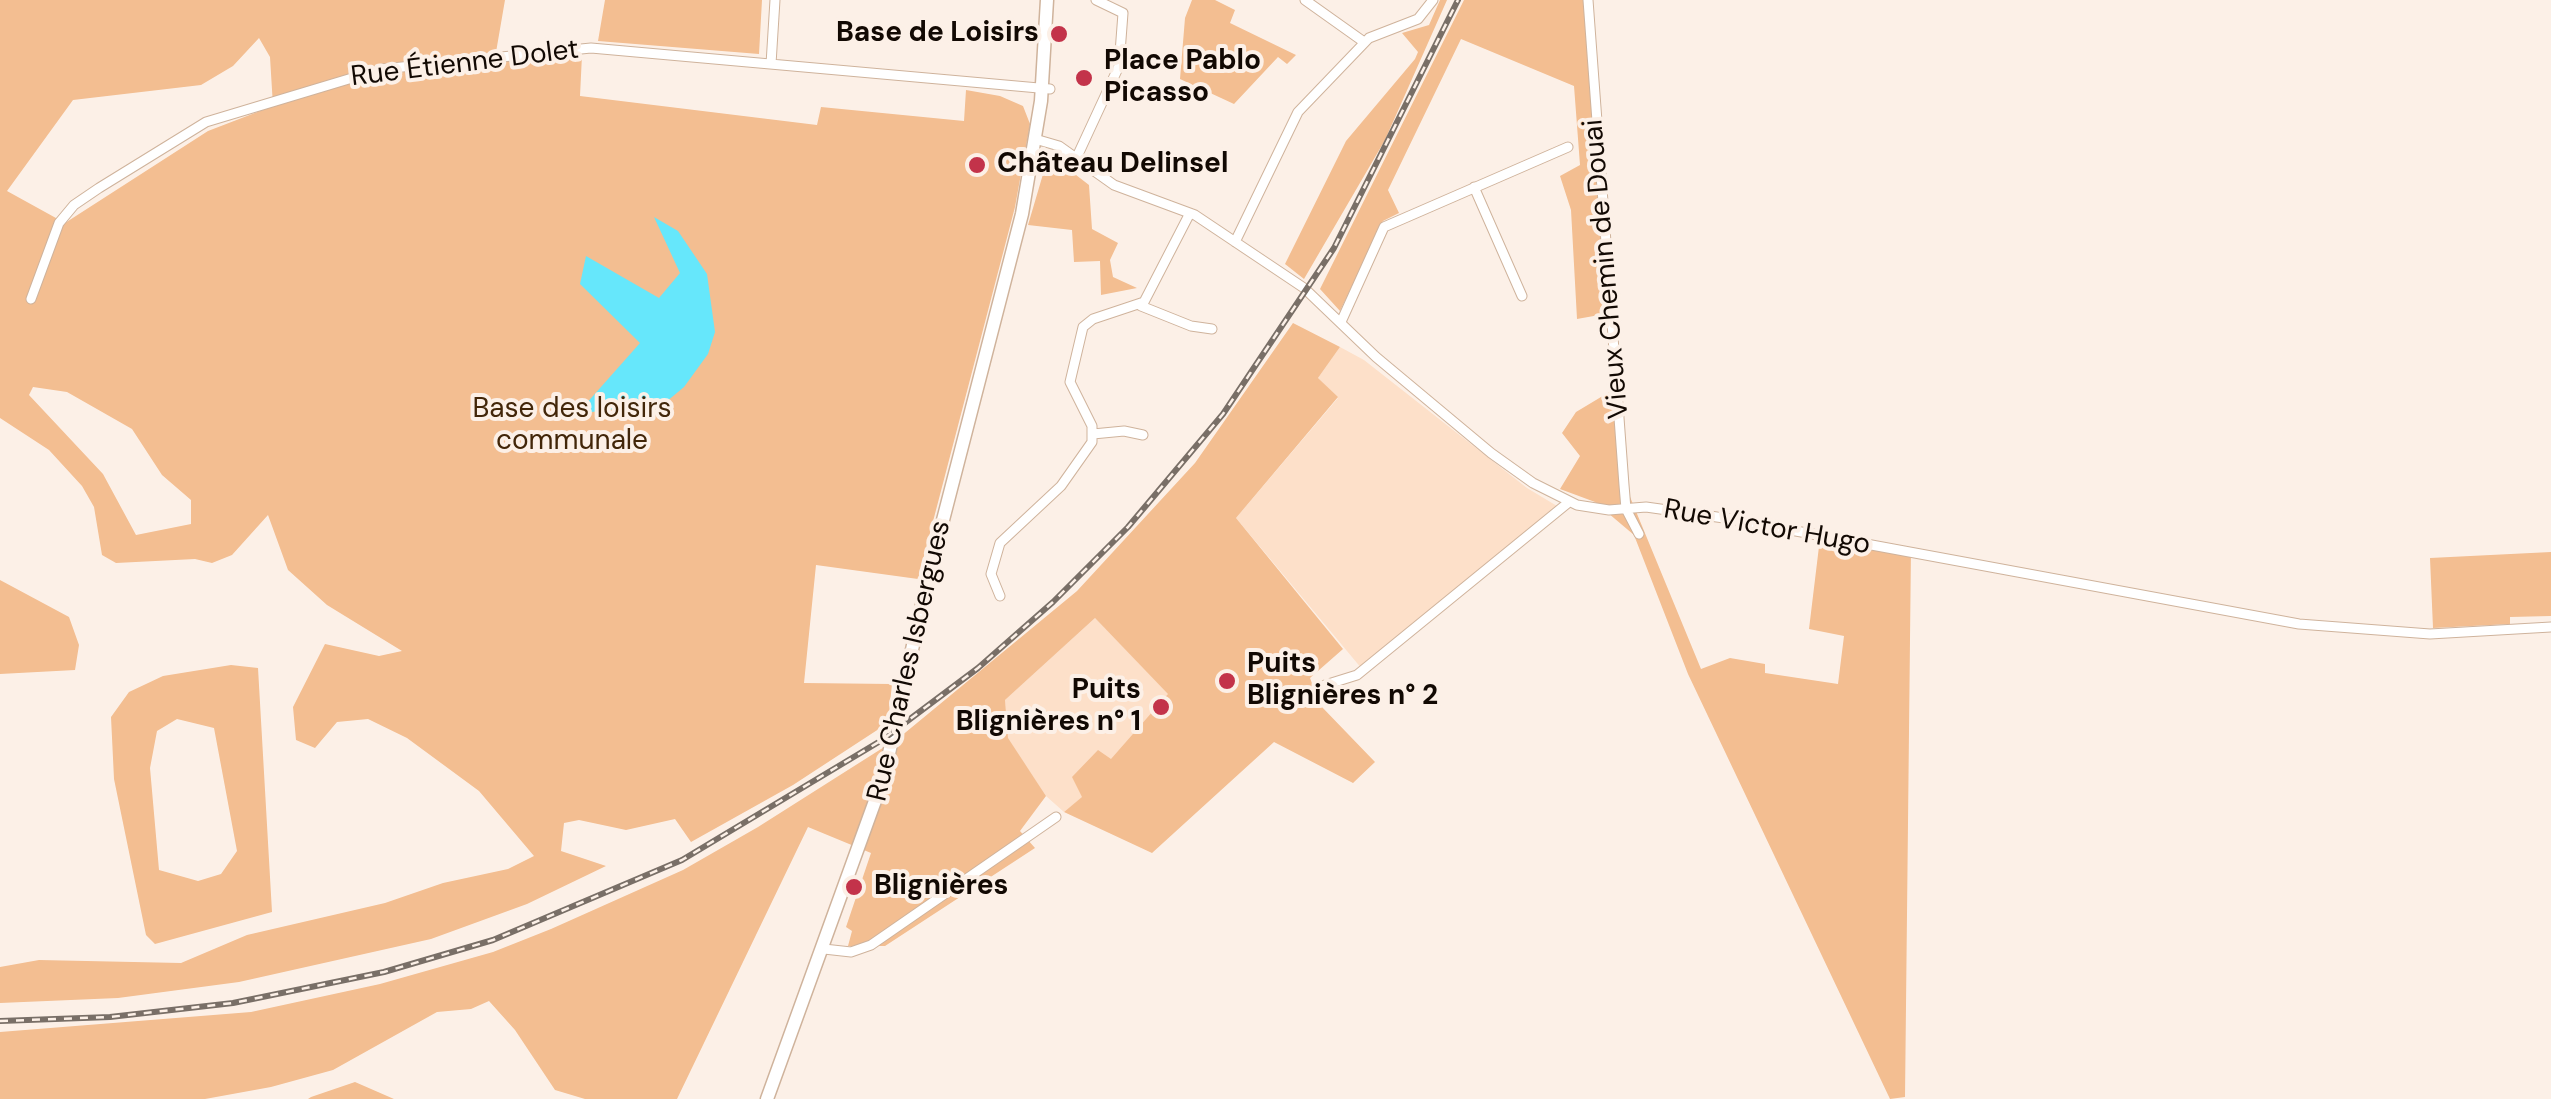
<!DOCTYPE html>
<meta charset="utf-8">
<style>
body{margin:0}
canvas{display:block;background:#fcf0e7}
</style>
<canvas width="2551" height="1099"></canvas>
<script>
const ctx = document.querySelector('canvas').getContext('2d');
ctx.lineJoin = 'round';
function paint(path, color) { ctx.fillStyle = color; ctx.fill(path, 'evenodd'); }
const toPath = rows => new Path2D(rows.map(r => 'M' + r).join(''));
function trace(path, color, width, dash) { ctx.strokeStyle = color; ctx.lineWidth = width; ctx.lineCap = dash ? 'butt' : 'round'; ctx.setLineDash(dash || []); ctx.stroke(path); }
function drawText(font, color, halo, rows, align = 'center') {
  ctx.font = font + ' "DM Sans",sans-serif'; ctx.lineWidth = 8; ctx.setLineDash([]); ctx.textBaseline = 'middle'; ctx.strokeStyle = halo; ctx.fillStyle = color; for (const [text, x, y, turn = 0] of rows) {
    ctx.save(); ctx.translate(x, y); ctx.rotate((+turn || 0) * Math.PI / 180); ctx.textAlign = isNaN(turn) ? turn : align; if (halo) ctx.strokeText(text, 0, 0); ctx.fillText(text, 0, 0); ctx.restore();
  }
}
paint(toPath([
 [1340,347,1364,360,1527,488,1557,506,1362,669,1236,518,1338,398,1318,378],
 [1095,618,1169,694,1083,797,1064,812,1046,796,1007,738,1005,700]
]), '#fde0c9');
paint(toPath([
 [0,0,505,0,495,58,582,55,580,96,817,125,821,107,964,121,966,90,1000,96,1023,106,1030,124,1015,207,918,579,816,565,804,683,892,684,888,723,793,785,691,842,675,819,626,830,579,820,564,823,561,851,606,866,527,904,431,939,239,982,118,998,0,1003,0,967,39,960,181,963,247,935,385,903,443,883,508,869,534,856,479,791,407,738,368,719,337,722,315,748,296,740,293,707,325,644,379,656,402,651,327,605,288,570,268,515,232,555,212,563,195,559,116,563,102,555,94,507,82,486,49,450,0,418],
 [259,38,270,57,273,106,208,131,65,223,7,191,73,100,201,85,233,66],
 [33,387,67,392,132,429,162,475,191,500,191,524,136,535,103,474,29,395],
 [605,0,762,0,759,54,598,41],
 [1192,0,1215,0,1235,10,1230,23,1296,55,1287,64,1278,57,1234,104,1180,79,1185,18],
 [1440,0,1447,0,1385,140,1304,279,1285,264,1346,141,1415,59,1418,52,1402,33,1429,25],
 [1464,0,1592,0,1616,312,1577,319,1571,210,1560,176,1580,165,1574,86,1461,39,1388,190,1399,213,1383,221,1340,311,1320,289],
 [1054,158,1089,185,1092,229,1118,243,1110,260,1113,277,1137,288,1101,295,1100,261,1074,262,1072,230,1028,225,1046,164],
 [1293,323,1340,347,1318,378,1338,397,1236,518,1343,649,1310,678,1320,705,1375,762,1353,783,1274,742,1152,853,1064,812,1082,797,1072,777,1098,750,1111,759,1168,694,1095,618,1005,700,1008,738,1046,796,1020,831,1035,848,885,946,848,946,852,931,846,927,871,853,808,827,677,1099,585,1099,555,1090,515,1030,489,1001,471,1009,437,1012,333,1070,271,1087,205,1099,0,1099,0,1032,251,1012,380,984,493,952,551,929,683,870,758,827,900,737,1077,591,1195,463],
 [1621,385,1628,492,1701,669,1730,658,1765,664,1765,673,1838,684,1844,636,1809,629,1821,530,1911,548,1905,1097,1890,1099,1688,674,1634,535,1595,502,1560,489,1580,456,1562,433,1576,412],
 [2551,552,2551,616,2510,617,2510,624,2433,628,2430,558],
 [0,580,69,617,79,645,75,670,0,674],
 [231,665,258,668,272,912,155,944,146,935,114,779,111,717,129,692,163,676],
 [177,719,214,728,237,851,221,874,198,881,159,870,150,768,157,731],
 [355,1082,394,1099,308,1099,311,1097]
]), '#f3be91');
paint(toPath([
 [654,217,678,231,707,274,715,332,708,354,684,387,666,402,577,414,640,343,580,284,586,256,659,298,680,273]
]), '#66e7fb');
const minor = toPath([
 [1305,0,1364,42],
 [1588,0,1624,485,1626,509,1639,534],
 [771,64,775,0],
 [1035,139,1059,146,1114,185,1195,215,1304,288,1376,357,1491,453,1533,483,1577,505,1609,510,1646,507,1731,519,2299,624,2430,634,2551,627],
 [1075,161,1119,66,1123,13,1096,0],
 [1474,187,1522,296],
 [1235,242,1298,112,1369,38,1418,19,1433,0],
 [31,299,59,223,74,205,99,188,206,122,382,69,591,48,1050,89],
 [1141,306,1191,326,1212,329],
 [1341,322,1384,227,1568,147],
 [1093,434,1124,431,1143,435],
 [1000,596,991,574,1000,543,1061,486,1092,442,1092,426,1070,382,1083,327,1093,319,1144,302,1190,213],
 [1325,685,1357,675,1569,502],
 [824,949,851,952,871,945,1056,817]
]);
const secondary = toPath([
 [767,1099,884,776,927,582,1022,214,1041,101,1047,0]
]);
trace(minor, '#cfb39c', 11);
trace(secondary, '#cfb39c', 15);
trace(minor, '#fff', 9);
trace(secondary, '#fff', 12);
const rail = toPath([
 [0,1021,110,1017,233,1003,384,972,493,940,682,860,882,740,978,668,1053,602,1128,527,1223,414,1334,248,1458,0]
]);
trace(rail, '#796f67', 6);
trace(rail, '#fcf0e7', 2.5, [8]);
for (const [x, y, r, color] of [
 [1059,34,10,"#c3334a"],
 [1084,78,10,"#c3334a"],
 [977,165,10,"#c3334a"],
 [1227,681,10,"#c3334a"],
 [1161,707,10,"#c3334a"],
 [854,887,10,"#c3334a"]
]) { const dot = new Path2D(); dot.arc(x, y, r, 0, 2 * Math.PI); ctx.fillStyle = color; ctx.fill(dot); trace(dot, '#fcf0e7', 4); }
drawText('bold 28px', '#120903', '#fcf0e7', [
 ["Base de Loisirs",1039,34,"right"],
 ["Place Pablo",1104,62],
 ["Picasso",1104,94],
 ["Château Delinsel",997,165],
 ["Puits",1247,665],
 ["Blignières n° 2",1247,697],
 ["Puits",1141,691,"right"],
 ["Blignières n° 1",1141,723,"right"],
 ["Blignières",874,887]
], 'left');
drawText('28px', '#120903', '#fcf0e7', [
 ["Rue Étienne Dolet",465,64,-7],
 ["Vieux Chemin de Douai",1607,269,-95],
 ["Rue Victor Hugo",1767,528,10],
 ["Rue Charles Isbergues",910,661,-77]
]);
drawText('28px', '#422609', '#fcf0e7', [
 ["Base des loisirs",572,410],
 ["communale",572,442]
]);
</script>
